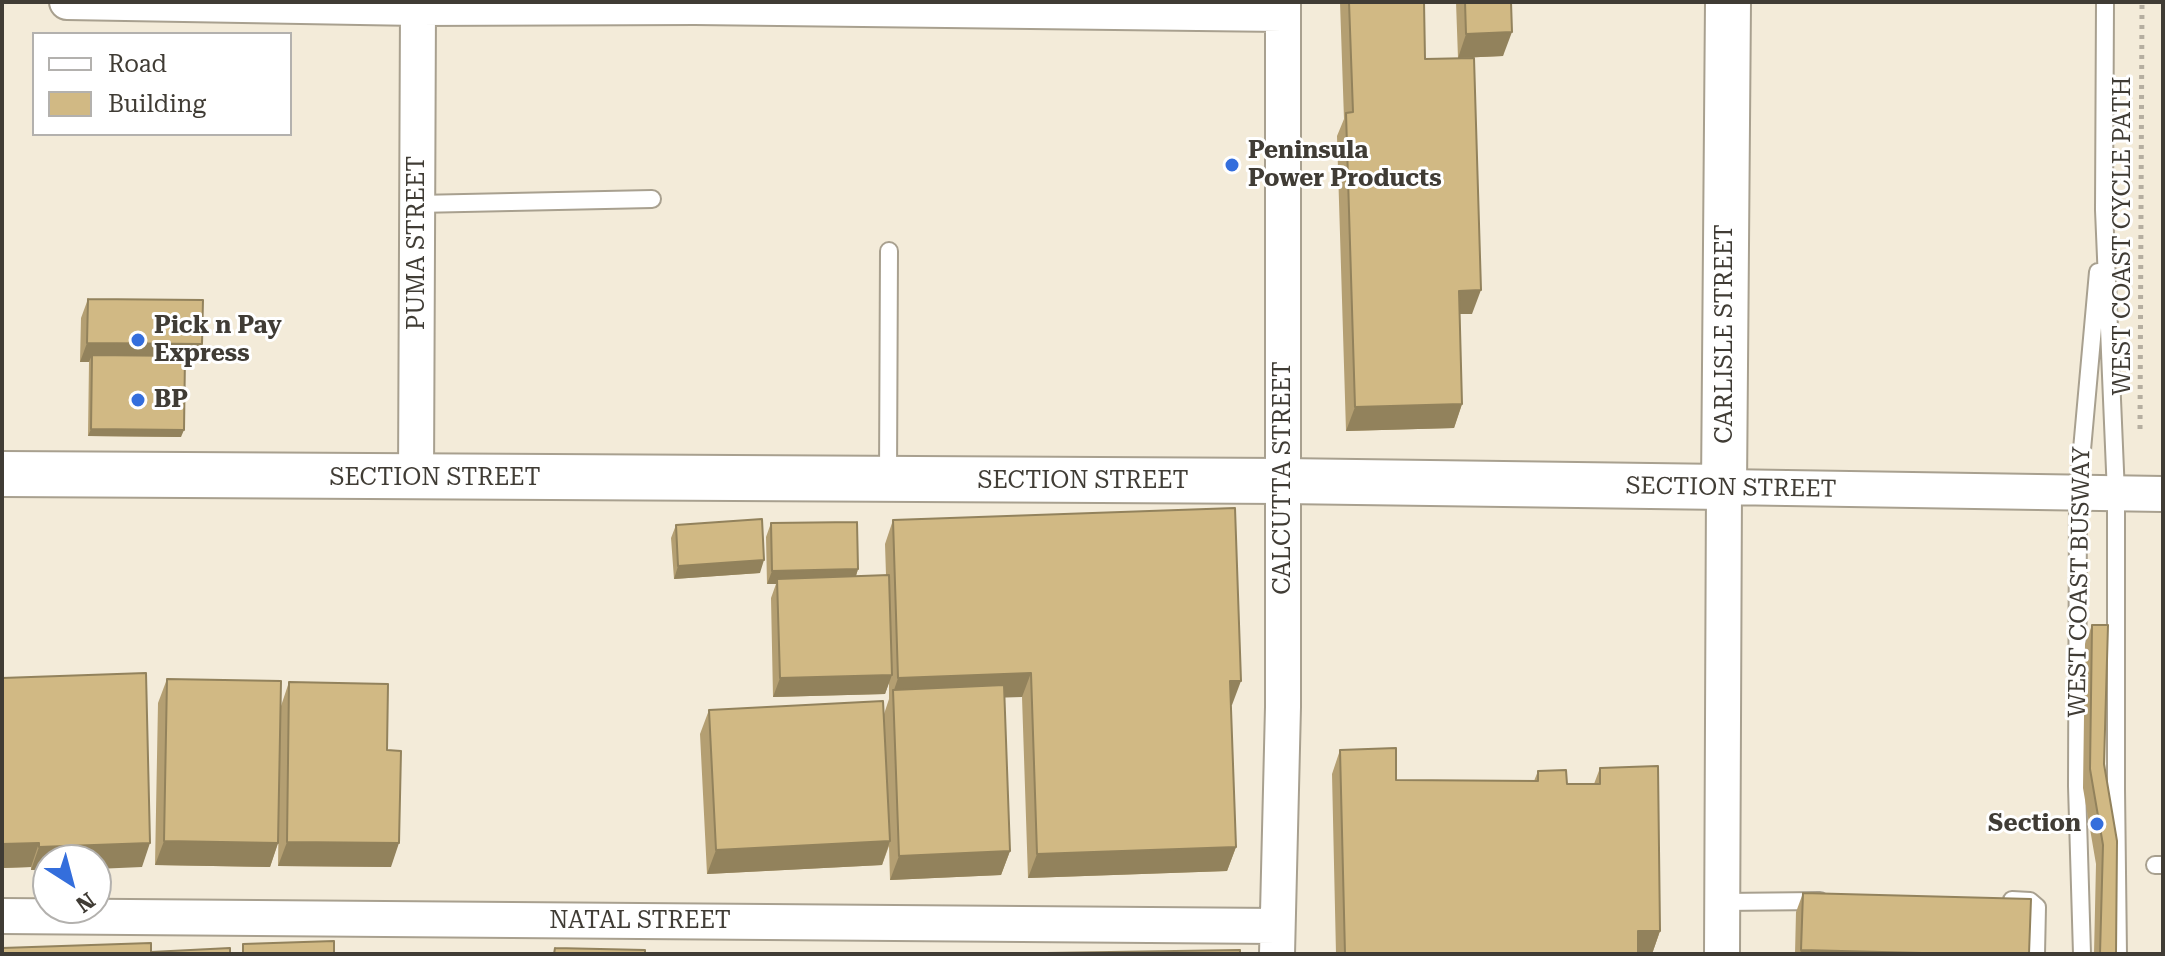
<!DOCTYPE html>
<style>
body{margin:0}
#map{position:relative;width:2165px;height:956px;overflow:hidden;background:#f3ebd9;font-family:"Roboto Serif",serif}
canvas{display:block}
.frame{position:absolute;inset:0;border:4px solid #403c35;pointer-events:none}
.legend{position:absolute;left:32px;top:32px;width:260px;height:104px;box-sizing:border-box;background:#fff;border:2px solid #b3b1ae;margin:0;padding:10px 14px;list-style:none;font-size:24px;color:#403c35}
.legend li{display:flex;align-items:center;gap:16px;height:40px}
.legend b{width:40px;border:2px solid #b3b1ae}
.north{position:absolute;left:32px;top:844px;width:80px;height:80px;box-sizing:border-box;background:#fff;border:2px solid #b3b1ae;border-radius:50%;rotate:144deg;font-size:22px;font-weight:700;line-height:32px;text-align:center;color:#403c35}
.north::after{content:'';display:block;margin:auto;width:28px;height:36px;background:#346edc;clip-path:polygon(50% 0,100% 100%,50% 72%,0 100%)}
</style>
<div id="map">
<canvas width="2165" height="956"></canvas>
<div class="frame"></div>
<ul class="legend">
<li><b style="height:10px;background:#fff"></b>Road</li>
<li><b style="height:22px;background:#d1b984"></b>Building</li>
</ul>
<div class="north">N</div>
</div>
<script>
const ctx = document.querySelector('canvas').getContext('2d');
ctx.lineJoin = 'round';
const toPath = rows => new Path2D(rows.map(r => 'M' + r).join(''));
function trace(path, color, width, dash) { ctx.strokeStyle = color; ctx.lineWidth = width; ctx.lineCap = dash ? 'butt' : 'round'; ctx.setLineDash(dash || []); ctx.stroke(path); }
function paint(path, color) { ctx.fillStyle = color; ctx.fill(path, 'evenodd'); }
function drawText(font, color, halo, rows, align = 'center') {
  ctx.font = font + ' "Roboto Serif",serif'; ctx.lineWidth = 6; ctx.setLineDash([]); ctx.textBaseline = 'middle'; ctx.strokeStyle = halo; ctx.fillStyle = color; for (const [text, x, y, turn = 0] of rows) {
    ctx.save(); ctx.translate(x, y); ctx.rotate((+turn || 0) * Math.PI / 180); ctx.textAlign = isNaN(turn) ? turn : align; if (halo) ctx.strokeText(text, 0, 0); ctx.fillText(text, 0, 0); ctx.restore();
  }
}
const lane = toPath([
 [2105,2,2104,210,2116,494,2116,789,2118,954],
 [417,204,652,199],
 [888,477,889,251],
 [2155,865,2163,865],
 [2012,900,2030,901,2037,907,2036,954],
 [1722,902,1820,901],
 [2082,954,2077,786,2078,494,2098,272]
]);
const street = toPath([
 [67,2,418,8,695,7,1282,14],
 [416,478,418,8],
 [2,916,1277,926],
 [1277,954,1283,707,1283,2],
 [1722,954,1724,487,2163,494]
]);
const secondary = toPath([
 [2,474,1283,481,1724,487,1728,2]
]);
trace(lane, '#a8a08f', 20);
trace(street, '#a8a08f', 38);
trace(secondary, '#a8a08f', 48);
trace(toPath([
 [2140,429,2142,2]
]), '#b5aea0', 5, [4, 6]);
trace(lane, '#fff', 16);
trace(street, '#fff', 34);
trace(secondary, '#fff', 44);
paint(toPath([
 [1340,2,1424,2,1425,59,1472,314,1460,314,1462,404,1454,428,1346,431,1337,136,1344,119],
 [1456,2,1511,2,1503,56,1458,58],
 [88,299,202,344,196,363,185,363,181,437,88,436,89,362,80,362,81,318],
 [893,520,1232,705,1231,705,1236,847,1227,871,1028,878,1022,697,1004,697,1010,851,1001,875,890,880,889,846,882,865,707,874,700,734,709,710,884,714,889,699,889,682,885,694,773,697,771,598,776,584,767,584,766,537,771,523,858,569,856,576,886,575,885,544],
 [676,525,760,573,674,579,671,538],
 [2092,625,2104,764,2116,954,2094,954,2096,864,2083,788,2085,644],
 [2,678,142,867,48,860,48,870,31,870,31,867,2,868],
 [167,679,281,706,289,682,387,750,391,867,278,866,279,797,278,843,270,867,155,865,158,703],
 [1340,750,1396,780,1534,781,1538,771,1567,784,1594,784,1600,768,1660,931,1652,954,1336,954,1332,774],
 [1803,893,2029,954,1795,954,1796,912]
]), '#b49f72');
paint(toPath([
 [1512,32,1503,56,1458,58,1466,34],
 [1481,290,1472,314,1450,314,1459,291],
 [87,343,202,344,196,363,92,362,92,355,89,362,80,362],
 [1462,404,1454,428,1346,431,1355,407],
 [91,429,184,430,181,437,88,436],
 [764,560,760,573,674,579,678,566],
 [858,569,854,582,777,579,776,584,767,584,772,571],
 [1031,673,1022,697,893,701,893,693,898,678],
 [892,675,885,694,773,697,780,678],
 [1230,681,1241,681,1232,705,1221,705],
 [164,841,278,843,270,867,155,865],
 [890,841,882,865,707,874,716,850],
 [287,842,399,843,391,867,278,866],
 [39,843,31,867,2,868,2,844],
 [150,843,142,867,96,869,96,860,48,860,48,870,31,870,39,847],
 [1236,847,1227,871,1028,878,1037,854],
 [1010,851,1001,875,890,880,899,856],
 [1638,931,1660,931,1652,954,1630,954],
 [1801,950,1963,954,1800,954]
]), '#92825c');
const building = toPath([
 [1349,2,1424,2,1425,59,1474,58,1481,290,1459,291,1462,404,1355,407,1346,113,1353,112,1349,2],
 [1465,2,1511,2,1512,32,1466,34,1465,2],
 [88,299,203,300,202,344,87,343,88,299],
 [92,355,185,356,184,430,91,429,92,355],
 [1235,508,1241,681,1230,681,1236,847,1037,854,1031,673,898,678,893,520,1235,508],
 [762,519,764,560,678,566,676,525,762,519],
 [857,522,858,569,772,571,771,523,857,522],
 [889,575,892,675,780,678,777,579,889,575],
 [2092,625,2108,625,2104,764,2117,841,2116,954,2100,954,2103,845,2090,769,2092,625],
 [146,673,150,843,39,847,39,843,2,844,2,678,146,673],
 [167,679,281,681,278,843,164,841,167,679],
 [289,682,388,684,387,750,401,751,399,843,287,842,289,682],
 [1004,685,1010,851,899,856,893,690,1004,685],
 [883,701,890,841,716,850,709,710,883,701],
 [1396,748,1396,780,1538,781,1538,771,1566,770,1567,784,1600,784,1600,768,1658,766,1660,931,1638,931,1638,954,1345,954,1340,750,1396,748],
 [1803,893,2031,899,2029,954,1963,954,1801,950,1803,893],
 [334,941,334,954,243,954,243,944,334,941],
 [151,943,151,952,230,948,230,954,2,954,2,948,151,943],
 [555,948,645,950,645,954,554,954,555,948],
 [1240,950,1240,954,1046,953,1240,950],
 [1015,953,1015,954,865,954,1015,953]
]);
paint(building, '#d1b984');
trace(building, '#92825c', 2);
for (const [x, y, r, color] of [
 [1232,165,8,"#346edc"],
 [138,340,8,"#346edc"],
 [138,400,8,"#346edc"],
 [2097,824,8,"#346edc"]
]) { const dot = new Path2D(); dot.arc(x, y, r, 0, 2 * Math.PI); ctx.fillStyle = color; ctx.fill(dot); trace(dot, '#fff', 3); }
drawText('bold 24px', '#403c35', '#fff', [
 ["Peninsula",1248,151],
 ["Power Products",1248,179],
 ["Pick n Pay",154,326],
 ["Express",154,354],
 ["BP",154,400],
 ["Section",2081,824,"right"]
], 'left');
drawText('24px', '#403c35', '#fff', [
 ["WEST COAST CYCLE PATH",2123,236,-90],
 ["PUMA STREET",417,243,-90],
 ["CARLISLE STREET",1725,334,-90],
 ["SECTION STREET",435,478],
 ["CALCUTTA STREET",1283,478,-90],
 ["SECTION STREET",1083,481],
 ["SECTION STREET",1731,488,1],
 ["WEST COAST BUSWAY",2080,582,-89],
 ["NATAL STREET",640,921]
]);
</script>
